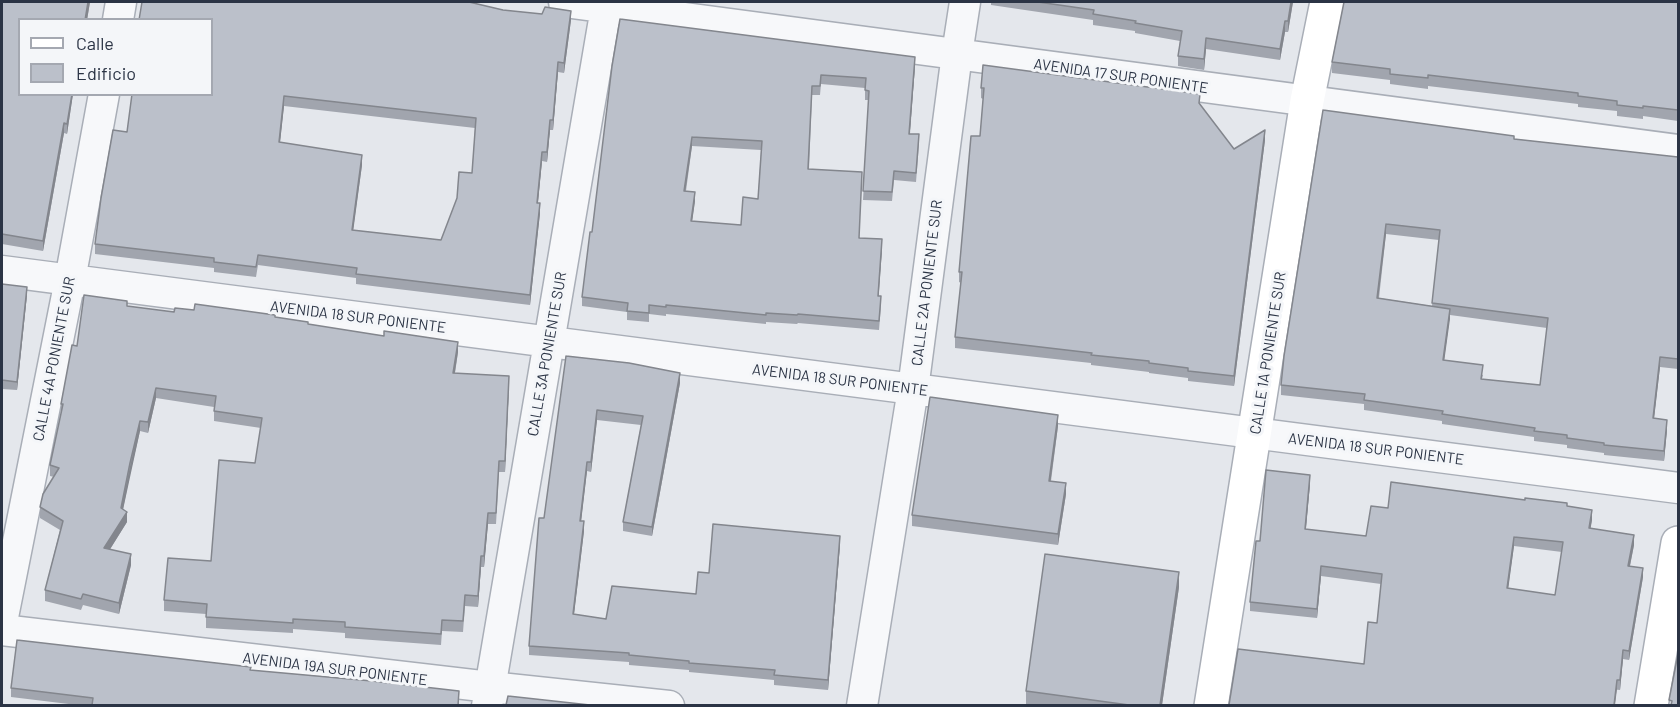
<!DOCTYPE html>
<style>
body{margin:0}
#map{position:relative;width:1680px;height:707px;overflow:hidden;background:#e4e7ec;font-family:Barlow,sans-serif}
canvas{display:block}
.frame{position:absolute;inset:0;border:3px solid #2b3445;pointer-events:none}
.legend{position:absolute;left:18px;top:18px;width:195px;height:78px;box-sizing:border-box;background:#f4f6f9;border:2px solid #a4a8b1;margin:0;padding:8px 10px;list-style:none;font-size:18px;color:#2b3445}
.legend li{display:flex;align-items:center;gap:12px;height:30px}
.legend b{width:30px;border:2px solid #a4a8b1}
</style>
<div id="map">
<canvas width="1680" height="707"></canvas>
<div class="frame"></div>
<ul class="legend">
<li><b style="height:8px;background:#fff"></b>Calle</li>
<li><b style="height:16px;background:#bbc0ca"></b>Edificio</li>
</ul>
</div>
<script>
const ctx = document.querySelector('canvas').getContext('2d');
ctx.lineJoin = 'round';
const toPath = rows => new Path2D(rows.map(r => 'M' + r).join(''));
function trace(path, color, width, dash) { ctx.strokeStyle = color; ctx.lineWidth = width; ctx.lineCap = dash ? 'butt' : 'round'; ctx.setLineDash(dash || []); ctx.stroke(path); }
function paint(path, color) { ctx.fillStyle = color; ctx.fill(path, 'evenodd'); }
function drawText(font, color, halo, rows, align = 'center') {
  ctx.font = font + ' Barlow,sans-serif'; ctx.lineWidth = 6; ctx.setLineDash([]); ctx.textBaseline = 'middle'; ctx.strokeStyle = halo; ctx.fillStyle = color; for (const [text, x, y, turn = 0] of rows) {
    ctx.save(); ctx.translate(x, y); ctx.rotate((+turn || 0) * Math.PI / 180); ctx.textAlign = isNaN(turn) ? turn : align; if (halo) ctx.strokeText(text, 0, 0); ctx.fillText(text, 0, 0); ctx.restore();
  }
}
const street = toPath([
 [564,2,1678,150],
 [118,20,121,2],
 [2,271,1678,488],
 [2,622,70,280,104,94],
 [2,630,490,687,669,706],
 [487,706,607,2],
 [862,706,913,389,957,54,965,2]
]);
const secondary = toPath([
 [1211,706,1307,101,1327,2],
 [1651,706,1678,543]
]);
trace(street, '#a9aeb7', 33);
trace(secondary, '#a9aeb7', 36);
trace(street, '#f7f8fa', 30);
trace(secondary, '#fff', 33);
paint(toPath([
 [2,2,90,2,87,20,20,20,73,94,67,134,64,133,43,251,2,244],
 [991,2,1293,2,1288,32,1285,32,1280,60,1206,49,1204,70,1178,66,1178,56,1180,41,1135,33,1135,31,1093,25,1093,20,991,5],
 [1678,2,1678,121,1643,116,1643,119,1617,116,1617,111,1578,107,1578,104,1428,86,1428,89,1390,84,1390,80,1332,73,1332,62],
 [503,10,571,20,564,73,558,72,553,130,550,130,547,162,542,161,538,203,540,213,530,305,356,284,356,278,258,265,256,277,214,272,214,268,95,254,95,244,127,132,132,96,130,95,130,94,212,94],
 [284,106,475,128,472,173,441,240,353,230,362,165,280,142],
 [612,66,915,66,910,134,919,144,916,182,894,180,892,201,863,200,869,100,865,100,865,88,821,84,820,95,812,95,809,169,860,238,882,249,878,296,881,306,879,330,798,323,797,324,766,322,766,324,666,314,666,316,649,314,649,322,627,320,627,312,582,306,582,297,592,232],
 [692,146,761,150,758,199,741,225,692,221,695,201,686,191],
 [981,88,1200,104,1234,149,1265,140,1234,386,1188,381,1188,378,1149,373,1149,372,1091,365,1091,363,955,348,955,337,961,283,959,282,959,272,980,136,983,99,981,98],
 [1323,110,1514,139,1678,157,1678,369,1660,367,1654,418,1667,430,1664,461,1604,455,1604,453,1567,448,1567,445,1534,441,1534,437,1442,424,1442,421,1364,410,1364,404,1281,395,1281,385],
 [1386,234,1439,240,1432,306,1379,298],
 [1450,315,1547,328,1540,385,1482,379,1483,375,1444,360],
 [2,284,27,295,17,390,2,389],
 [127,306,174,312,194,310,275,317,308,324,458,352,455,373,509,386,505,472,499,472,496,524,488,524,484,567,481,567,478,607,465,606,463,632,442,631,441,645,345,638,345,633,293,629,293,633,206,628,206,614,164,611,164,600,211,561,255,463,261,428,214,421,214,407,156,398,148,433,140,431,130,474,123,509,127,522,110,549,131,565,119,614,83,605,81,610,45,601,45,590,60,530,40,518,40,507,54,477,50,476,50,465,61,414,61,404,77,346],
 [566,356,680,383,652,536,623,531,623,522,641,425,597,420,591,472,587,471,581,521,584,531,574,614,606,619,696,594,709,573,840,545,828,690,774,685,774,680,689,672,689,670,629,665,629,662,529,655,529,646,544,518],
 [1058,426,1051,481,1066,494,1058,545,912,526,912,515],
 [1310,484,1306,529,1366,536,1388,508,1567,506,1592,520,1590,529,1634,545,1630,566,1643,577,1629,660,1623,659,1620,690,1364,664,1377,623,1381,584,1321,576,1317,618,1250,611,1250,602,1260,541],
 [1514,546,1562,552,1555,595,1508,588],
 [1179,587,1162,705,1026,705,1026,691],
 [251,670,459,691,459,705,77,705,11,697,11,688]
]), '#a1a5ae');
paint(toPath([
 [88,2,90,2,87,20,85,20],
 [1291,2,1293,2,1288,32,1288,21],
 [571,11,571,20,564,73,564,63],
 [1285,21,1285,32,1280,60,1280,49],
 [1206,38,1206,49,1204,70,1204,59],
 [915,57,915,66,909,143,909,134],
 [558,62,558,72,553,130,553,120],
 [72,94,73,94,67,134,67,124],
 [284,96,284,106,279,152,279,142],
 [550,120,550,130,547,162,547,152],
 [64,123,64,133,43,251,43,241],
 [1265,130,1265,140,1234,386,1234,376],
 [692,137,692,146,684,200,684,191],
 [542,152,542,161,537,212,537,203],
 [362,155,362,165,352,240,352,230],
 [695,192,695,201,691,230,691,221],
 [540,203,540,213,530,305,530,295],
 [1386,224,1386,234,1377,308,1377,298],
 [882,239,882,249,878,305,878,296],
 [27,287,27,295,17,390,17,382],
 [1450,309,1450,319,1443,370,1443,360],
 [458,342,458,352,453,384,453,373],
 [1660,357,1660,367,1653,428,1653,418],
 [680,373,680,383,652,536,652,527],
 [509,376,509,386,505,472,505,461],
 [156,388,156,398,148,433,148,422],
 [597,410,597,420,591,472,591,462],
 [1058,415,1058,426,1049,492,1049,481],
 [1667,420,1667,430,1664,461,1664,451],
 [140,421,140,431,121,519,121,508],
 [587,462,587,471,580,531,580,521],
 [1310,475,1310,484,1305,538,1305,529],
 [1066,483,1066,494,1058,545,1058,534],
 [1592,510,1592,520,1589,538,1589,528],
 [127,512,127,522,104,559,104,548],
 [488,513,488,524,484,567,484,556],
 [584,521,584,531,573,623,573,614],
 [1634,535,1634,545,1628,575,1628,566],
 [840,536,840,545,828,690,828,680],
 [1514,537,1514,546,1507,598,1507,588],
 [131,554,131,565,119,614,119,603],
 [481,556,481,567,478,607,478,596],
 [1321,566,1321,576,1317,618,1317,609],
 [1643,568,1643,577,1629,660,1629,651],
 [1179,572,1179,587,1162,705,1160,705],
 [1623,650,1623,659,1620,690,1620,680],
 [1617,680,1617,689,1615,705,1614,705]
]), '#83868d');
const building = toPath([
 [2,2,88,2,85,20,20,20,20,94,72,94,67,124,64,123,43,241,2,234,2,2],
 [142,2,469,2,503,10,542,14,545,7,571,11,564,63,558,62,553,120,550,120,547,152,542,152,537,203,540,203,530,295,356,274,357,268,258,255,256,267,214,262,214,258,95,244,101,198,113,130,127,132,132,94,212,94,212,20,139,20,142,2],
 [284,96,476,118,472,173,459,172,457,198,441,240,352,230,362,155,279,142,284,96],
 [1038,2,1291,2,1288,21,1285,21,1280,49,1206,38,1204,59,1178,56,1182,31,1135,23,1136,21,1093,14,1094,10,1038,2],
 [1344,2,1678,2,1678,110,1643,106,1643,108,1617,105,1617,101,1578,96,1578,93,1428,75,1428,78,1390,74,1390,69,1332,62,1344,2],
 [620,19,915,57,909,134,919,134,916,173,894,171,892,192,863,191,869,91,865,90,866,78,821,75,820,86,812,86,808,169,862,172,859,238,882,239,878,296,881,296,879,321,798,314,797,315,766,313,766,315,666,305,666,307,649,305,649,313,627,311,628,303,582,297,590,232,592,232,612,66,620,19],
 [692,137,762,141,758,199,743,197,741,225,691,221,695,192,684,191,692,137],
 [983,65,1200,94,1199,103,1234,149,1265,130,1234,376,1188,371,1188,368,1149,363,1149,361,1091,355,1092,353,955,337,962,272,959,272,971,136,980,136,984,88,981,88,983,65],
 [1323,110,1514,136,1514,139,1678,157,1678,359,1660,357,1653,418,1667,420,1664,451,1604,445,1604,443,1567,438,1567,435,1534,431,1535,428,1442,414,1443,411,1364,400,1365,394,1281,385,1284,356,1323,110],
 [1386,224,1440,230,1432,303,1548,318,1540,385,1481,379,1483,365,1443,360,1450,309,1377,298,1386,224],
 [2,284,27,287,17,382,2,380,2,284],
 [84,295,127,301,127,306,174,312,175,308,194,310,195,304,275,315,275,317,308,322,308,324,384,336,384,331,458,342,453,373,509,376,505,461,499,461,496,513,488,513,484,556,481,556,478,596,465,595,463,621,442,620,441,634,345,627,345,622,293,619,293,623,206,617,207,604,164,600,168,558,211,561,219,460,255,463,262,418,214,411,216,396,156,388,148,422,140,421,130,463,121,508,127,512,104,548,131,554,119,603,83,594,81,599,45,590,63,521,40,507,43,494,59,468,50,465,63,404,61,404,72,345,77,346,84,295],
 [566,356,629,363,680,373,652,527,623,522,643,416,597,410,591,462,587,462,580,521,584,521,573,614,606,619,612,586,696,594,698,572,709,573,713,524,840,536,828,680,774,675,775,670,689,663,689,661,629,655,629,653,529,646,539,518,544,518,566,356],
 [930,397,1058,415,1049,481,1066,483,1058,534,912,515,930,397],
 [1266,470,1310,475,1305,529,1366,536,1371,506,1388,508,1391,482,1525,500,1525,498,1567,503,1567,506,1592,510,1589,528,1634,535,1628,566,1643,568,1629,651,1623,650,1620,680,1617,680,1614,705,1229,705,1238,649,1364,664,1368,622,1377,623,1382,574,1321,566,1317,609,1250,602,1256,541,1260,541,1266,470],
 [1514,537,1563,542,1555,595,1507,588,1514,537],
 [1045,554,1179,572,1160,705,1129,705,1026,691,1045,554],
 [17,640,251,667,250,670,372,681,459,691,458,705,92,705,93,698,11,688,17,640],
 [1678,654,1678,705,1671,705,1672,701,1669,700,1678,654],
 [508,696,590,705,506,705,508,696]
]);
paint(building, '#bbc0ca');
trace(building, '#83868d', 1.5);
drawText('15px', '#2b3445', '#f4f6f9', [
 ["AVENIDA 17 SUR PONIENTE",1121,76,8],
 ["CALLE 2A PONIENTE SUR",927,283,-83],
 ["AVENIDA 18 SUR PONIENTE",358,317,7],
 ["CALLE 1A PONIENTE SUR",1268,353,-81],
 ["CALLE 3A PONIENTE SUR",547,354,-80],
 ["CALLE 4A PONIENTE SUR",54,359,-79],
 ["AVENIDA 18 SUR PONIENTE",840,380,7],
 ["AVENIDA 18 SUR PONIENTE",1376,449,7],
 ["AVENIDA 19A SUR PONIENTE",335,669,7]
]);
</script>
